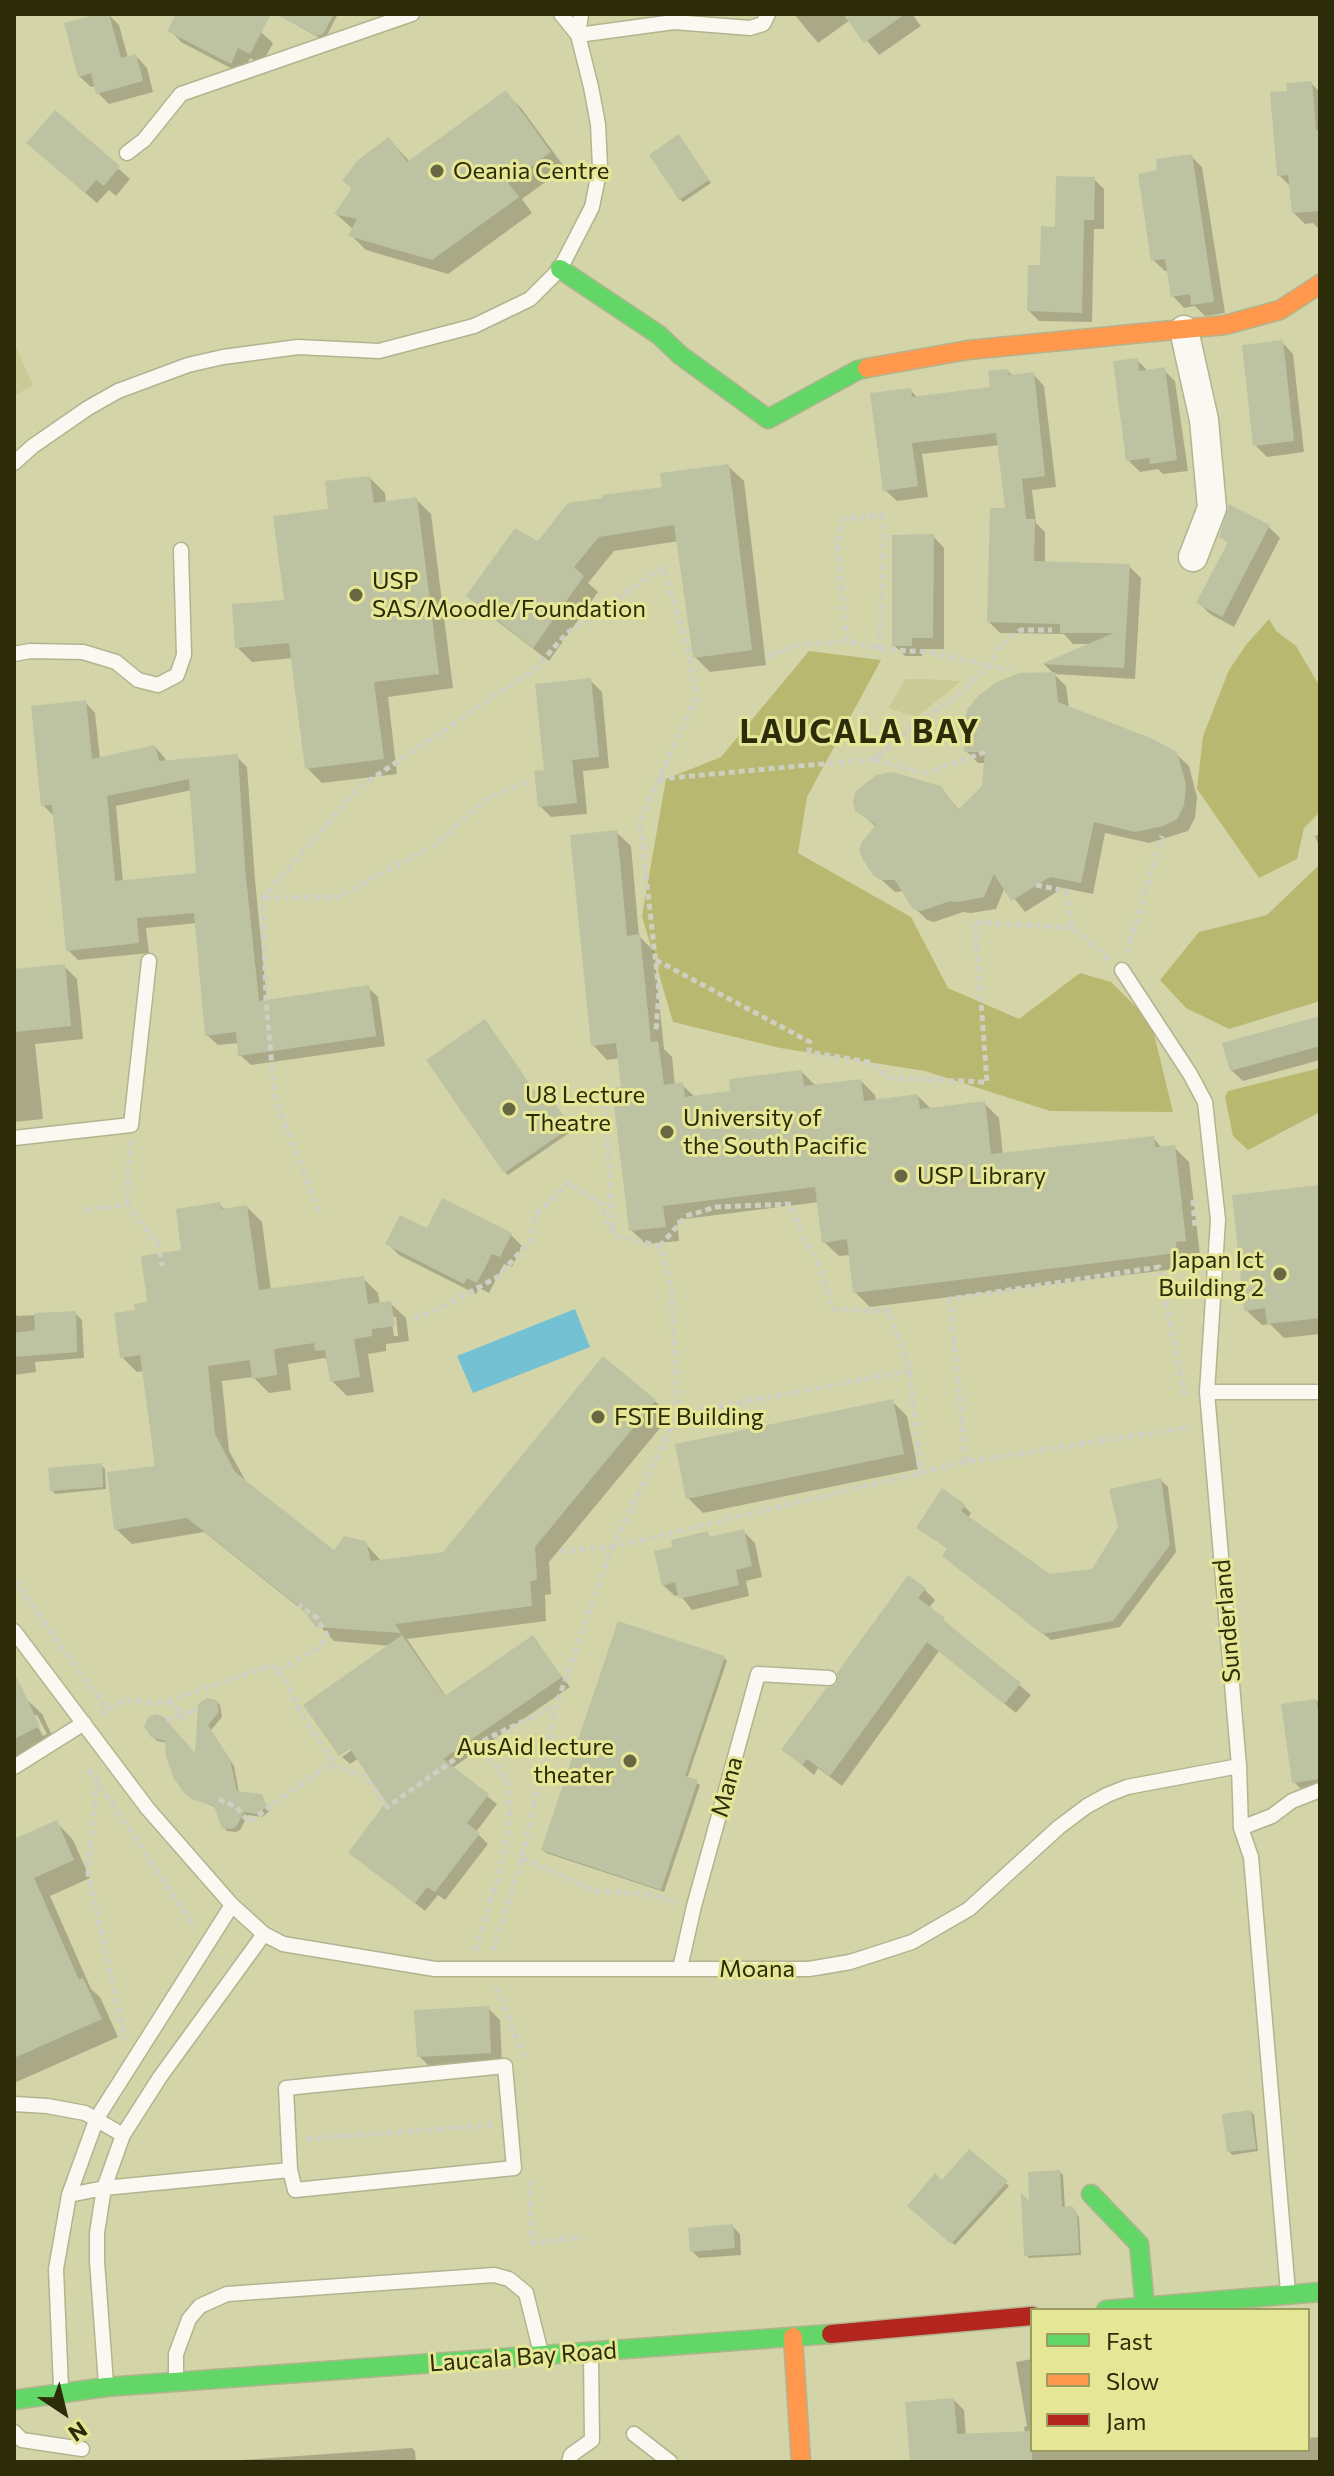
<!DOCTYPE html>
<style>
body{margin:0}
#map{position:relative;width:1334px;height:2476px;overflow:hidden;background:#d4d4a9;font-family:Commissioner,sans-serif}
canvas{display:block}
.frame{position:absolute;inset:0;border:16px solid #2c2c0a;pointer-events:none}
.legend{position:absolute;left:1030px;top:2308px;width:280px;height:144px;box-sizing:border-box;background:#e6e697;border:2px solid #9c9c5f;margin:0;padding:10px 14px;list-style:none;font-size:24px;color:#2c2c0a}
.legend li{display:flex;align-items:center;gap:16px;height:40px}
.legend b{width:40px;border:2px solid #9c9c5f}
.north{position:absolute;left:24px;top:2372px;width:80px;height:80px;-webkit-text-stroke:6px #e6e697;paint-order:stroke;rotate:145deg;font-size:22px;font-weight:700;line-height:32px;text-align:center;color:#2c2c0a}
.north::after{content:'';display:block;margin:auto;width:28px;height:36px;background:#2c2c0a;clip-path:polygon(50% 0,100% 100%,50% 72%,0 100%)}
</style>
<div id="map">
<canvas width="1334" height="2476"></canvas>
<div class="frame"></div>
<ul class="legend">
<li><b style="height:10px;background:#63d668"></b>Fast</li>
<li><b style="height:10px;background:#ff974d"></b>Slow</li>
<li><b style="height:10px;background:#b3261e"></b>Jam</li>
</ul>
<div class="north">N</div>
</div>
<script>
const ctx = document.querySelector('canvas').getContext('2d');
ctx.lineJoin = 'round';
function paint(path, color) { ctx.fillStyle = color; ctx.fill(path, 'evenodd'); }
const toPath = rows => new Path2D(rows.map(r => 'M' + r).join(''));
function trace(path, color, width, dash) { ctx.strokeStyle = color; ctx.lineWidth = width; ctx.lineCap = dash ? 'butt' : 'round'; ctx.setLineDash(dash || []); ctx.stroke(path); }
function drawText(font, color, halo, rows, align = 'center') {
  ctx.font = font + ' Commissioner,sans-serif'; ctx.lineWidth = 6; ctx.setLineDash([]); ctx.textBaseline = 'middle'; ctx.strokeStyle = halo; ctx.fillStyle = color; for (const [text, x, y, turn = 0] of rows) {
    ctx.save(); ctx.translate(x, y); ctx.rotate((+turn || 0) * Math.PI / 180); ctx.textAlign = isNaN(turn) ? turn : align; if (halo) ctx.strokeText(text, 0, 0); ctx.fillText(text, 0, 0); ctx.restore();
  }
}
paint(toPath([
 [14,342,33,385,14,396],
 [906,679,923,679,961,681,917,717,888,708]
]), '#caca96');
paint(toPath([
 [1269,619,1276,631,1296,646,1320,687,1320,812,1304,828,1297,859,1259,878,1197,789,1203,736,1229,670,1246,645],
 [809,651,881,660,807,797,798,853,911,917,948,988,1019,1019,1080,973,1111,982,1151,1022,1173,1112,1050,1111,925,1071,780,1048,673,1022,642,916,666,779,721,757],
 [1318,866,1320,868,1320,1001,1229,1029,1186,1008,1160,980,1199,932,1267,915],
 [1320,1068,1320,1112,1248,1150,1233,1136,1225,1097,1228,1091]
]), '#b9b871');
paint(toPath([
 [575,1309,590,1347,473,1393,457,1356]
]), '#74c1d3');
paint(toPath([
 [108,14,119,25,128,58,136,56,147,68,153,92,109,104,98,93,96,86,91,87,79,76],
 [178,14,227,14,261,32,273,43,262,64,250,58,242,74,181,42,170,30],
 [277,14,338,14,326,37,321,39],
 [794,14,912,14,921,26,879,55,850,20,818,43],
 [1311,83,1320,92,1320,230,1313,223,1305,224,1293,212,1291,187,1279,175,1289,93],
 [506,93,521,108,565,168,522,199,532,213,448,274,366,250,351,235,354,230,336,214,353,190,345,181,389,139,410,162],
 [55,113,130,179,116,196,109,190,97,203,40,154],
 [682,140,711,183,683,202,680,199],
 [1191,156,1202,167,1225,313,1205,316,1195,306,1184,308,1173,296,1169,271,1165,271,1153,260,1159,172],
 [1094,179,1104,189,1104,229,1094,229,1092,322,1039,321,1029,311,1057,229],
 [1282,342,1293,354,1304,452,1267,457,1255,445],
 [1137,360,1149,372,1164,370,1175,381,1188,471,1163,474,1158,469,1140,472,1128,460],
 [1008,371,1013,376,1033,374,1044,386,1056,487,1032,490,1036,523,1045,532,1045,563,1129,566,1141,578,1135,679,1054,674,1066,686,1069,708,1176,754,1189,766,1197,797,1195,818,1188,831,1149,843,1105,833,1093,894,1063,888,1025,912,1005,887,996,909,971,913,963,912,934,922,927,920,914,907,904,891,895,892,876,875,876,827,857,810,940,787,960,811,984,786,986,763,978,763,966,751,1054,674,1044,664,1094,644,1073,644,1064,634,1000,633,989,622,1007,510,1000,445,922,454,928,497,897,501,885,490,910,390,918,398,993,389],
 [728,466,744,481,766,665,710,672,695,657,679,541,614,551,588,583,598,592,549,661,484,611,469,596,539,544],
 [370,478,385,493,386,503,416,499,431,514,453,688,388,697,397,774,322,783,307,768,293,658,252,662,237,647,286,602,331,511],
 [1269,527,1280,538,1234,627,1210,614,1199,603,1229,544,1221,536],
 [933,536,944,548,944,649,923,649,922,656,905,656,894,645],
 [590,680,602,692,609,768,583,771,587,814,551,817,540,806,546,771],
 [85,702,95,713,100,759,155,747,165,758,166,762,237,757,247,767,255,880,267,1001,368,987,378,997,385,1046,251,1065,240,1055,239,1043,218,1045,207,1035,197,923,146,928,149,953,78,960,68,950,53,815,43,805],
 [192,790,198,875,123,882,116,806],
 [616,832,631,846,639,936,654,951,664,1049,672,1057,675,1086,682,1085,695,1097,732,1093,802,1072,816,1086,861,1081,875,1095,876,1101,918,1096,932,1110,984,1103,999,1118,1003,1155,1153,1138,1163,1149,1174,1147,1189,1162,1200,1255,1189,1256,1191,1267,870,1307,855,1292,851,1255,839,1256,824,1242,819,1202,677,1220,679,1241,646,1244,631,1230,620,1058,607,1060,593,1045],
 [1320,834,1320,849,1315,836],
 [64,966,77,979,83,1039,35,1044,43,1119,14,1122,14,971],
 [1320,1018,1320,1060,1243,1081,1231,1070],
 [544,1091,572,1131,508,1175,505,1172],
 [1320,1187,1320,1334,1284,1338,1270,1324,1262,1325,1246,1310],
 [220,1205,225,1210,247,1207,262,1222,271,1291,363,1278,378,1293,380,1305,390,1303,406,1318,409,1341,386,1344,386,1351,368,1354,374,1392,347,1396,332,1381,329,1362,325,1358,288,1364,291,1390,269,1393,253,1377,222,1381,229,1451,247,1483,334,1553,365,1543,382,1562,444,1554,655,1401,670,1416,549,1562,551,1594,545,1595,546,1621,407,1639,447,1698,532,1638,570,1687,452,1768,497,1804,476,1832,488,1844,445,1900,438,1895,425,1911,350,1852,389,1802,359,1758,350,1764,342,1757,359,1745,391,1646,334,1641,311,1617,204,1532,132,1544,116,1529,157,1467,144,1371,137,1372,122,1357,137,1311,149,1304,183,1252],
 [391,1317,396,1317,398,1336,394,1336],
 [428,1231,511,1235,522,1246,512,1267,504,1264,489,1293,479,1288,476,1294,399,1255,388,1244],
 [14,1309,17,1316,75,1313,82,1320,84,1358,35,1362,36,1372,14,1375],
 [892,1401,907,1416,918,1469,703,1513,688,1498],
 [102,1466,105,1469,106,1489,55,1494,52,1490],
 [1161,1480,1168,1487,1176,1552,1120,1627,1051,1640,951,1562,949,1550,918,1527,964,1506,971,1513,968,1518,1049,1576,1093,1571],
 [743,1531,755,1543,762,1577,746,1581,749,1596,692,1610,680,1595,675,1596,663,1585,707,1534,712,1538],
 [924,1589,935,1600,929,1608,1031,1695,1016,1713,939,1651,842,1786,818,1768,814,1775,784,1750],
 [724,1658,727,1661,687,1779,700,1785,664,1892,546,1853,543,1850],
 [24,1697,42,1714,56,1744,14,1765,14,1702],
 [32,1715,37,1715,47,1734,43,1736],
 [216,1701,220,1705,222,1717,211,1730,234,1766,239,1793,261,1796,270,1811,262,1817,248,1815,240,1830,236,1832,227,1831,223,1827,217,1808,191,1797,167,1743,157,1741,147,1730,197,1757],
 [1320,1701,1320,1789,1304,1792,1294,1782,1283,1706],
 [56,1822,73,1840,90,1878,50,1896,91,1989,100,1997,118,2037,14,2083,14,1841],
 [488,2008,500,2020,502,2064,430,2067,419,2056],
 [1251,2112,1254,2115,1258,2151,1232,2155,1229,2151],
 [969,2151,1009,2186,955,2245,910,2206,942,2183],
 [1060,2172,1063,2175,1065,2209,1075,2212,1079,2217,1081,2255,1029,2258,1026,2255,1031,2204],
 [732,2226,740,2234,741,2255,699,2258,692,2251],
 [1032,2359,1032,2450,1308,2450,1308,2438,1320,2437,1320,2462,912,2462,954,2400,964,2410,966,2436,1025,2434,1024,2427,1027,2426,1016,2362],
 [412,2448,415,2451,416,2462,214,2462]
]), '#0003');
paint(toPath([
 [99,14,109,14,121,58,136,54,143,81,96,94,91,73,78,77,64,23],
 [176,14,271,14,250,54,238,48,231,64,167,31],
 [276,14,334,14,323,34,317,36],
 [843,14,905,14,864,43],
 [1312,81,1316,130,1320,130,1320,211,1292,213,1288,175,1277,176,1270,92,1287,91,1286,83],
 [506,90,551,152,508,183,519,197,432,260,348,236,357,219,334,214,352,188,342,181,359,159,389,137,407,162],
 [55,110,120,166,104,186,96,180,85,193,26,143],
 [679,134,709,180,679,200,649,155],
 [1192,154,1214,302,1191,305,1190,294,1171,297,1165,259,1151,261,1138,174,1157,170,1156,159],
 [1056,176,1095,177,1094,220,1084,220,1082,313,1027,311,1028,265,1040,265,1041,226,1055,227],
 [1283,340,1294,441,1253,446,1242,345],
 [1138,358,1139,371,1165,367,1177,460,1150,464,1149,458,1126,461,1113,361],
 [1008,369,1009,375,1034,372,1045,476,1022,479,1026,519,1035,519,1034,561,1130,564,1124,668,1041,664,1114,633,1060,633,1060,624,987,622,990,508,1005,508,996,433,912,443,918,486,883,491,870,393,911,388,912,397,990,387,988,371],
 [729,464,752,650,693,658,674,525,599,537,574,567,584,576,533,648,466,596,515,528,538,541,568,503,603,498,602,495,662,487,660,473],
 [370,476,374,503,417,497,439,674,374,682,384,759,305,769,289,643,235,648,232,604,284,600,273,516,328,509,325,481],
 [1229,504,1270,525,1222,617,1196,603,1228,542,1219,537],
 [934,534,933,638,912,638,912,646,892,646,892,535],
 [1055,672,1058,702,1153,739,1177,752,1186,784,1184,805,1177,819,1163,826,1135,832,1094,822,1081,883,1050,877,1011,901,994,874,984,897,958,902,950,901,921,911,912,908,895,880,881,880,874,876,863,860,859,851,861,843,876,825,855,811,853,801,856,791,876,775,893,772,941,786,958,810,982,786,985,752,964,752,963,732,967,710,978,696,997,682,1019,673],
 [591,678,599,757,572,760,577,803,538,807,534,771,544,770,535,684],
 [86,700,92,759,155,745,159,761,238,754,245,868,259,1001,369,985,376,1036,238,1056,236,1032,205,1036,194,913,137,918,139,943,66,951,52,805,41,806,31,706],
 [189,779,196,873,115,881,107,796],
 [617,830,627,936,640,934,651,1042,658,1041,664,1085,683,1082,685,1097,730,1091,729,1079,802,1070,804,1086,861,1079,864,1101,918,1094,920,1109,985,1101,991,1154,1154,1136,1155,1147,1175,1145,1186,1241,1176,1242,1177,1253,853,1293,847,1239,822,1243,815,1187,663,1206,666,1227,629,1231,612,1088,621,1087,616,1043,591,1046,570,835],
 [65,964,71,1026,14,1032,14,969],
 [1320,1016,1320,1046,1230,1071,1222,1043],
 [485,1019,534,1090,542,1085,571,1127,504,1173,426,1060],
 [1320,1185,1320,1318,1267,1324,1265,1308,1244,1311,1232,1195],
 [442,1198,512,1233,500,1257,492,1254,477,1283,467,1278,464,1284,385,1244,400,1215,427,1228],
 [220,1202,221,1209,247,1205,259,1290,364,1276,368,1304,391,1301,395,1326,372,1329,372,1336,354,1339,360,1377,330,1382,325,1350,315,1351,314,1343,274,1349,277,1375,252,1379,250,1360,208,1366,215,1434,235,1472,334,1550,344,1536,366,1541,371,1561,443,1552,603,1356,656,1400,535,1547,537,1580,530,1581,532,1606,395,1624,401,1633,316,1627,302,1609,187,1518,114,1530,107,1472,155,1466,140,1355,120,1358,114,1313,135,1310,134,1304,147,1302,141,1256,181,1250,176,1209],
 [76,1311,77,1352,14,1357,14,1333,35,1330,34,1313],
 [893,1399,904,1454,686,1499,675,1444],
 [102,1463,103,1487,50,1491,48,1468],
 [1161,1478,1170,1545,1113,1621,1042,1634,942,1556,947,1548,916,1528,942,1488,966,1505,961,1511,1050,1574,1092,1569,1118,1527,1109,1489],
 [744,1529,752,1566,736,1570,739,1585,679,1599,675,1582,662,1586,654,1551,672,1547,671,1540,708,1531,709,1537],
 [908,1575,926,1588,918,1598,945,1618,943,1620,1021,1683,1004,1704,927,1642,830,1776,807,1759,802,1765,781,1750,826,1688,837,1684,837,1673],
 [618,1621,725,1656,685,1776,698,1780,661,1890,541,1850],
 [402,1635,445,1696,533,1635,562,1677,443,1759,489,1794,467,1823,480,1833,435,1892,427,1887,415,1903,348,1853,386,1802,350,1749,339,1756,303,1705],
 [14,1672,40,1726,14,1739],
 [207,1698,217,1700,219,1712,208,1725,230,1760,237,1791,262,1794,267,1807,257,1814,244,1812,236,1827,231,1829,222,1828,214,1806,194,1800,185,1794,174,1779,166,1757,165,1741,151,1737,144,1727,149,1716,157,1714,164,1717,195,1753,198,1704],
 [1316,1699,1320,1725,1320,1779,1292,1783,1281,1704],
 [57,1820,74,1860,34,1878,79,1980,83,1978,102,2019,14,2058,14,1832,16,1838],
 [489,2006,491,2053,417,2057,414,2010],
 [1251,2110,1256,2149,1227,2152,1222,2114],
 [969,2149,1008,2181,951,2244,907,2206,935,2173,942,2180],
 [1060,2170,1062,2207,1072,2206,1077,2212,1079,2253,1024,2256,1021,2193,1029,2200,1028,2172],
 [733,2224,735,2248,690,2252,688,2228],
 [954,2398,957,2434,1032,2431,1032,2462,910,2462,905,2402]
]), '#bdc3a2');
const lane = toPath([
 [581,14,578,35,674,22,750,28,763,24,768,14],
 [127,153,144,140,181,94,412,14],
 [14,463,33,446,88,408,118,391,188,365,223,357,298,347,379,351,474,326,530,299,560,269,592,207,600,167,598,124,591,87,578,35,561,14],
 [14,654,30,651,83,652,116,662,138,680,158,685,177,675,184,655,181,550],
 [1122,970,1190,1074,1205,1102,1218,1220,1207,1392,1239,1766,1241,1828,1251,1857,1288,2292],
 [14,1138,131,1125,149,961],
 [1207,1392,1320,1392],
 [14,1631,148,1809,232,1905,264,1934,283,1944,435,1969,809,1969,850,1962,912,1942,969,1909,1059,1827,1087,1806,1107,1795,1127,1787,1239,1766],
 [14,1767,84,1723],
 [1241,1828,1272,1816,1292,1801,1320,1790],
 [680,1968,694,1906,758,1674,829,1678],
 [505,2066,514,2168,295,2190,290,2170,286,2088,505,2066],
 [14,2104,47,2106,85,2113,123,2135],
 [69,2195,104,2188,290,2170],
 [176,2377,176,2354,189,2319,200,2306,227,2294,494,2275,509,2279,526,2293,540,2349],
 [106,2384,97,2261,97,2233,104,2188,123,2135,160,2077,264,1934],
 [61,2388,56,2269,69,2195,97,2118,232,1905],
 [14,2432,22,2440,82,2449],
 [634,2434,670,2462],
 [569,2462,571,2455,592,2440,591,2357]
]);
const street = toPath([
 [1184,330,1204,420,1212,508,1193,557]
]);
const fast = toPath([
 [560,269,659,335,680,355,768,419,858,370,867,368],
 [1091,2194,1139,2244,1145,2307],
 [1106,2310,1320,2292],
 [14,2400,106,2387,831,2334]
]);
const slow = toPath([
 [867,368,968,350,1225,325,1280,310,1320,284],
 [793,2337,801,2462]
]);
const jam = toPath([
 [831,2334,1032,2316]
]);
trace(lane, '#b3b390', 17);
trace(street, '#b3b390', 31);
trace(fast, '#b3b390', 21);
trace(slow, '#b3b390', 21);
trace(jam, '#b3b390', 21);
trace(toPath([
 [879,649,885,526,881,515,842,520,837,546,847,641,879,649,928,652,1010,670],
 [767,656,801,645,847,641],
 [985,752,929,773,913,771,875,759,918,722,957,696,991,664,998,647,1021,630,1052,630],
 [659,779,875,759],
 [1036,885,1066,891,1073,928,1109,959],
 [264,898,338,897,435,845,485,800,528,781],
 [1127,953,1162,836],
 [656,960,810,1042,809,1052,869,1062,890,1078,987,1082,975,922,1073,928],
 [605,1103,613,1230],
 [1193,1200,1195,1227],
 [127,1205,130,1142],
 [85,1210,127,1205,158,1244,162,1266],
 [319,1212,275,1099,266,1000,263,898,358,788,534,670,567,633,663,567,689,653,696,698,640,820,659,992,656,1030],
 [660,1246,686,1216,716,1207,791,1204,803,1239,816,1256,833,1309,889,1311,910,1371,920,1473],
 [414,1319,450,1303,499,1276,531,1239,536,1214,569,1183,603,1205,606,1221,614,1235,660,1246,671,1285,678,1414,612,1547,556,1706,522,1858,493,1951],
 [678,1414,910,1371],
 [966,1462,950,1299,1159,1267,1185,1398],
 [560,1551,612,1547,966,1462,1191,1427],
 [14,1580,107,1710],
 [278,1671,288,1684,301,1714,335,1765],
 [169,1701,182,1713,183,1724],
 [100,1714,125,1700,152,1703,168,1701,271,1666,278,1671,321,1646,327,1635,316,1617,299,1605],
 [166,1720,198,1709],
 [89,1769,195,1927],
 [97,1781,88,1873,125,2039],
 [219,1799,236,1807,249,1822,330,1764,365,1776,387,1807,478,1743,555,1706],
 [522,1858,595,1890,652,1895,677,1902],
 [475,1951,499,1875,510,1818,507,1782,478,1743],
 [496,1987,525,2059],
 [307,2139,492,2125],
 [529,2181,532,2243,583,2237]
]), '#cecec1', 5, [6, 4]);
trace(lane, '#f9f9f2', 14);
trace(street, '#f9f9f2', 28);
trace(fast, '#63d668', 18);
trace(slow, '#ff974d', 18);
trace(jam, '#b3261e', 18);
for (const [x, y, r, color] of [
 [437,171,8,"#676742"],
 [356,595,8,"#676742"],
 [509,1109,8,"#676742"],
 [667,1132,8,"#676742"],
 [901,1176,8,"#676742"],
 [1280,1274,8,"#676742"],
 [598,1417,8,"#676742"],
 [630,1761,8,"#676742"]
]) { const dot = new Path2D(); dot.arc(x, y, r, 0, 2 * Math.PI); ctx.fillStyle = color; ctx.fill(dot); trace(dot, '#e6e697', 3); }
drawText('24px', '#2c2c0a', '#e6e697', [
 ["Oeania Centre",453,171],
 ["USP",372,581],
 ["SAS/Moodle/Foundation",372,609],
 ["U8 Lecture",525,1095],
 ["Theatre",525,1123],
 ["University of",683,1118],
 ["the South Pacific",683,1146],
 ["USP Library",917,1176],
 ["Japan Ict",1264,1260,"right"],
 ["Building 2",1264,1288,"right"],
 ["FSTE Building",614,1417],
 ["AusAid lecture",614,1747,"right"],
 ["theater",614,1775,"right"]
], 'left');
drawText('24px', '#2c2c0a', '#e6e697', [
 ["Sunderland",1227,1621,-95],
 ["Mana",727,1787,-75],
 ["Moana",757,1969],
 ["Laucala Bay Road",523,2357,-4]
]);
ctx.letterSpacing = '2px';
drawText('bold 32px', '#2c2c0a', '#e6e697', [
 ["LAUCALA BAY",860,732]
]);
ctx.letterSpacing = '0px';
</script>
